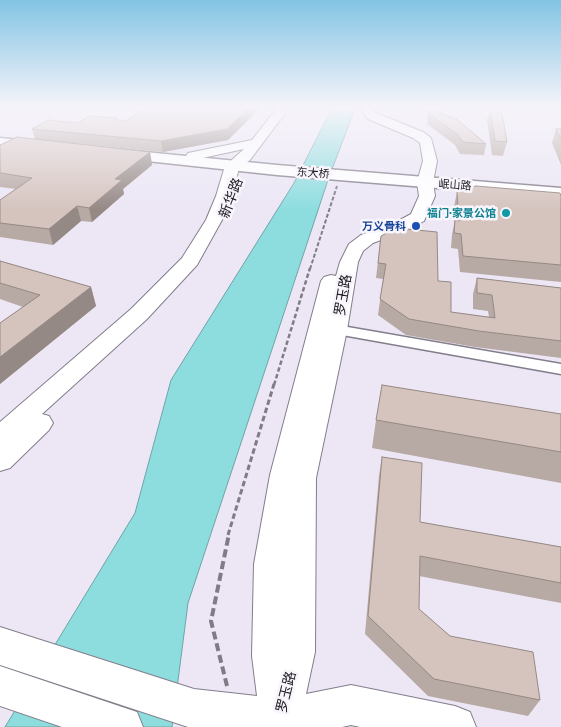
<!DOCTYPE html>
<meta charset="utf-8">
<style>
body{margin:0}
canvas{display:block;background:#ece6f5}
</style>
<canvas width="561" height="727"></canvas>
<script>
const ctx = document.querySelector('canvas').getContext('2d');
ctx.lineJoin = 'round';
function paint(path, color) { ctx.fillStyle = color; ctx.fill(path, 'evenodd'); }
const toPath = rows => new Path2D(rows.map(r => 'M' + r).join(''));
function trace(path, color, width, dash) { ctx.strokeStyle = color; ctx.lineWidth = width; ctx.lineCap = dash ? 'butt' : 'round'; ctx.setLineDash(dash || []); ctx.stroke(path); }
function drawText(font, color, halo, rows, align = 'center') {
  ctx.font = font + ' Commissioner,"Noto Sans SC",sans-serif'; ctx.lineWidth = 5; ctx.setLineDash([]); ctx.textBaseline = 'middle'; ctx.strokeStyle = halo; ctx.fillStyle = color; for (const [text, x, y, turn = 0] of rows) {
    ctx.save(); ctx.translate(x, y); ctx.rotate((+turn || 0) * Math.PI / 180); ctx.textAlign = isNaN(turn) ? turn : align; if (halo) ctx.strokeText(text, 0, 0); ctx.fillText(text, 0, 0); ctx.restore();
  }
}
const water = toPath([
 [328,108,349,108,353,114,329,177,188,603,172,727,5,727,135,513,171,380,294,183,329,114,328,108]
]);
paint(water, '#8ddddf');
trace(water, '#6da4a7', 1);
const street = toPath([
 [336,325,561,364,561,374,331,333,328,330,331,327,336,325]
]);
const secondary = toPath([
 [277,108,289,108,250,160,239,168,232,196,222,220,197,265,147,319,42,414,49,416,53,423,49,430,10,468,0,471,0,422,131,309,182,258,206,220,216,196,225,166,244,149,193,160,186,156,188,153,252,140,277,108],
 [360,108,372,108,376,113,423,132,431,138,437,161,433,182,435,196,424,221,410,229,373,243,363,251,358,262,347,330,316,478,315,652,306,694,351,685,455,706,470,712,476,727,360,727,351,725,342,727,188,727,0,665,0,627,194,689,257,696,252,656,254,564,270,475,321,281,324,277,331,275,336,276,340,262,349,244,361,235,398,221,411,214,419,196,417,182,423,161,420,143,413,138,368,119,360,108],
 [0,666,137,712,143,727,62,727,0,706,0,666]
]);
const primary = toPath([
 [0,138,41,142,46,143,48,146,46,149,41,150,0,146,0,138],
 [115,149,277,165,561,188,561,198,277,175,110,157,107,154,110,151,115,149]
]);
trace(street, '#837e8b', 3);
trace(secondary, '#837e8b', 2);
trace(primary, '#837e8b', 3);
trace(toPath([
 [310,269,337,186]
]), '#807c85', 2, [4, 2]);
trace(toPath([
 [274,385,310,268]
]), '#807c85', 2.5, [4.5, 2.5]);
trace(toPath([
 [228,535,274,384]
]), '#807c85', 3, [5.5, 3]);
trace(toPath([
 [227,686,211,621,229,534]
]), '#807c85', 4, [8, 4]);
paint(street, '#fff');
paint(secondary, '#fff');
paint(primary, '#fff');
paint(toPath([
 [145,108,260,108,228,140,163,152,51,141,150,152,152,165,123,189,124,194,92,222,81,221,53,245,0,237,0,200,16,189,0,187,0,145,35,139,32,129,77,123,126,121],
 [490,108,501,108,507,142,503,156,492,155,487,120],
 [428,113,486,144,484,155,460,154,455,145,427,124],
 [556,129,561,129,561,165,552,143],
 [457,192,561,196,561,282,460,272,458,249,451,248,452,235,455,220,454,207],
 [381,236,438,281,451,312,489,317,488,311,473,309,473,294,477,278,561,288,561,358,475,347,406,335,378,315,383,279,376,278],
 [0,261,91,287,96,306,0,384,0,323,23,307,0,299],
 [561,414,561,483,372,448,376,420],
 [382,457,420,522,561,547,561,603,419,576,419,609,450,636,540,700,528,716,428,696,365,634,379,476]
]), '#b7a9a3');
paint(toPath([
 [249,108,260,108,228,140,163,152,161,141],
 [150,152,152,165,123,189,124,194,92,222,89,208,115,179],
 [77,206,81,221,53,245,49,229],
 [91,287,96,306,0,384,0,357]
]), '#958985');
const building = toPath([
 [145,108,249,108,227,129,161,141,32,129,48,120,77,123,90,116,117,118,119,121,126,121,145,108],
 [490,108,501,108,507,142,495,141,490,108],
 [431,109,458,120,486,144,463,142,457,134,428,113,431,109],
 [556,129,561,129,561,139,556,129],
 [17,137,150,152,115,179,122,180,89,208,77,206,49,229,0,223,0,200,32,178,0,173,0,145,17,137],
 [476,186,560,193,561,196,561,265,463,256,461,234,454,233,455,220,459,221,457,192,476,186],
 [396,228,437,232,438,281,451,282,451,312,495,318,492,295,477,293,477,278,561,288,561,341,479,331,409,319,380,299,386,264,378,263,381,236,396,228],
 [0,261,91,287,0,357,0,323,40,295,0,283,0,261],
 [382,385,561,414,561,452,376,420,382,385],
 [382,457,422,463,420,522,561,547,561,583,420,556,419,609,450,636,533,652,540,700,434,679,368,616,382,457]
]);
paint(building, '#d5c4be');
trace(building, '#958985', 1);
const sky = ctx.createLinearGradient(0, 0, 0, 210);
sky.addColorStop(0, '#83c4e4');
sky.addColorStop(0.51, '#f6f4fa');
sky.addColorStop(1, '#f6f4fa00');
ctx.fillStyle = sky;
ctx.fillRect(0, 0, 561, 210);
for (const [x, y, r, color] of [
 [506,213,5,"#0f9aa8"],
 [416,226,5,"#1a4fb4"]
]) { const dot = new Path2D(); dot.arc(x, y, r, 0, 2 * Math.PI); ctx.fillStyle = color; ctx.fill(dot); trace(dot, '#f8f5fd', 2); }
drawText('11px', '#222025', '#f8f5fd', [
 ["东大桥",313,173,5],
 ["岷山路",455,185,4]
]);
drawText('bold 11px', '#0d838f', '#f8f5fd', [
 ["福门·家景公馆",496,213]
], 'right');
drawText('bold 11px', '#164399', '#f8f5fd', [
 ["万义骨科",406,226]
], 'right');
drawText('14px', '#222025', '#f8f5fd', [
 ["新华路",231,198,-69],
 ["罗玉路",343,295,-80],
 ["罗玉路",286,692,-76]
]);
</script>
